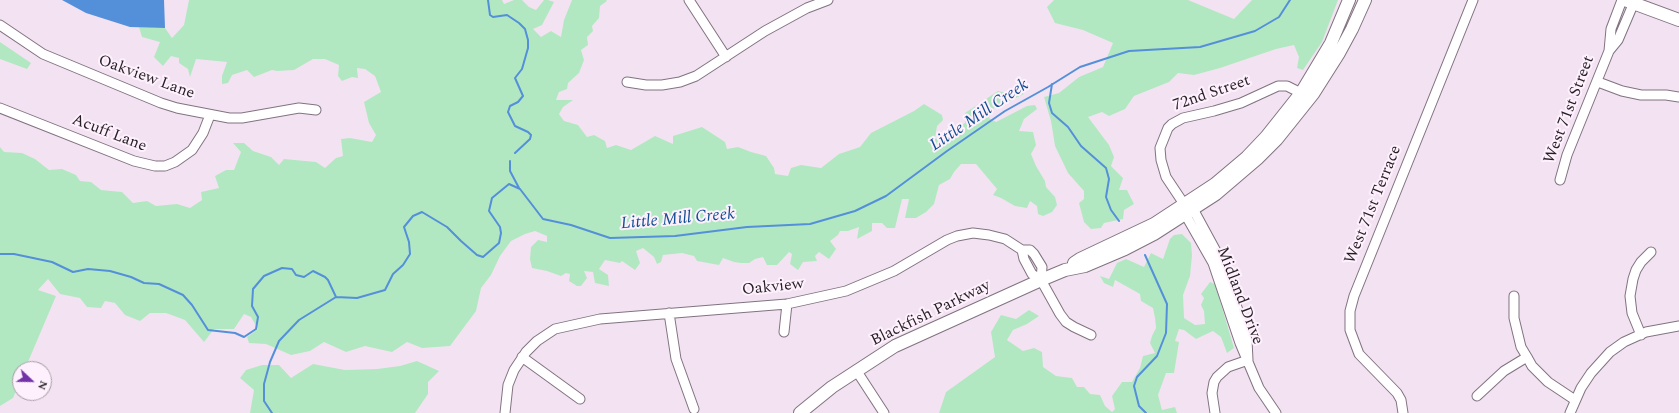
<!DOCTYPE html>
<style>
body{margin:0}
#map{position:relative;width:1679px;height:413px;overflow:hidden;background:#f3e3f2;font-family:Spectral,serif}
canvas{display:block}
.north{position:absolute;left:12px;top:361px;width:40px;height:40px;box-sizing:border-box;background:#fef1fd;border:1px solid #a79da6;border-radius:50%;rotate:112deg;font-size:11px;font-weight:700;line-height:16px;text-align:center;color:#241f24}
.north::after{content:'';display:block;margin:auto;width:14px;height:18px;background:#7332a7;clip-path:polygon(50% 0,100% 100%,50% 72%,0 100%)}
</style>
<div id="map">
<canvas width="1679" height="413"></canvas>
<div class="north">N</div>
</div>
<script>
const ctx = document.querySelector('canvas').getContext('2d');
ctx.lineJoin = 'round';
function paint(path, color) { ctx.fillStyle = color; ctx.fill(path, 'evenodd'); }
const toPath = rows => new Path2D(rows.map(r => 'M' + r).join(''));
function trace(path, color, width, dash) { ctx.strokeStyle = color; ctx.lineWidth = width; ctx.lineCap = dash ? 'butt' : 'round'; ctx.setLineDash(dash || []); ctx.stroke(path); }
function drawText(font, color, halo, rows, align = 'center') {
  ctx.font = font + ' Spectral,serif'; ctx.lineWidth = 4; ctx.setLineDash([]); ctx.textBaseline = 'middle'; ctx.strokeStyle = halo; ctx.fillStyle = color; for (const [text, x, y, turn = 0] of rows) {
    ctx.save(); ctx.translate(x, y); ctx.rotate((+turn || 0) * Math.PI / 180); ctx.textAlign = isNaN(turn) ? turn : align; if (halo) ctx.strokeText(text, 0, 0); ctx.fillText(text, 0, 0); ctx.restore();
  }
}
paint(toPath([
 [189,0,502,0,504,4,514,0,522,0,529,7,536,10,544,0,548,0,554,2,542,25,533,29,541,37,551,31,561,37,564,20,572,0,606,0,607,1,600,6,599,18,592,26,593,31,587,37,588,45,581,50,584,60,579,73,568,83,567,89,559,92,556,100,573,100,563,107,559,114,564,121,578,125,587,137,594,135,605,141,607,148,616,145,631,150,655,136,673,144,673,136,702,127,725,142,727,149,738,147,751,152,766,156,774,168,775,174,788,176,791,168,801,165,821,168,839,154,860,147,871,133,914,111,924,104,942,115,943,120,937,126,935,138,943,141,954,130,965,123,965,113,998,91,1011,94,1020,92,1024,94,993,109,989,118,996,122,1027,106,1035,105,1037,109,1024,119,1019,131,1033,132,1036,145,1031,154,1036,166,1045,181,1046,187,1055,197,1057,205,1052,212,1043,216,1038,214,1037,206,1030,201,1027,208,1015,206,1001,198,993,195,997,189,976,164,961,164,954,172,950,179,939,185,934,204,926,212,916,218,905,218,909,199,902,199,895,228,887,228,882,223,872,223,872,231,857,239,859,227,848,231,840,231,838,235,830,241,836,249,829,259,819,252,815,256,817,261,803,262,798,270,790,264,792,254,789,252,777,265,767,265,763,257,755,259,749,263,741,263,734,262,723,258,719,265,697,261,694,256,682,253,663,255,661,262,657,264,654,257,643,248,636,251,640,263,635,270,622,261,620,263,605,260,599,269,608,275,609,286,595,283,593,272,584,271,587,278,581,286,577,286,569,281,570,274,566,273,561,276,547,271,532,268,530,259,531,247,538,240,547,242,547,236,535,231,525,234,511,241,500,256,491,275,481,288,476,311,450,346,422,348,407,342,392,352,365,346,346,352,324,342,310,351,291,355,266,344,249,343,247,337,258,329,251,317,244,314,234,329,214,329,204,342,185,320,166,313,150,313,140,321,125,315,115,303,105,301,101,308,87,307,80,298,60,294,48,279,38,290,56,296,25,369,20,369,20,382,13,398,0,406,0,147,4,152,22,153,35,159,49,170,62,169,76,175,80,181,91,182,101,190,122,192,133,203,147,201,156,206,177,204,190,208,202,200,201,192,219,188,215,176,226,170,234,170,241,152,233,143,244,143,253,151,271,157,279,165,284,159,316,162,325,168,336,158,343,156,341,139,350,138,372,142,376,135,369,123,364,102,381,92,375,76,365,69,357,68,358,78,352,77,342,81,338,76,339,65,325,59,313,59,294,70,277,71,272,70,254,77,247,70,232,75,228,83,222,84,222,76,227,62,196,59,190,77,188,69,179,63,179,58,171,56,163,66,154,57,160,42,142,37,139,27,165,28,172,38,184,25],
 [1054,0,1188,0,1234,19,1252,0,1338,0,1322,42,1303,70,1297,68,1299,57,1294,45,1276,49,1220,68,1194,75,1178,73,1169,82,1134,96,1125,109,1109,116,1102,112,1088,117,1109,145,1114,157,1111,166,1123,178,1119,190,1127,190,1134,204,1124,210,1123,219,1104,223,1101,228,1091,229,1084,222,1079,203,1084,199,1084,191,1068,173,1055,146,1051,121,1044,97,1059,93,1079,77,1103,67,1113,43,1083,30,1055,23,1047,7],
 [0,42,31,63,27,69,0,59],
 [1182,234,1191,243,1192,255,1190,276,1183,295,1184,318,1195,325,1205,324,1204,311,1201,305,1204,298,1201,294,1210,282,1215,284,1234,348,1227,353,1221,337,1213,331,1196,339,1184,330,1179,329,1175,341,1179,342,1174,373,1166,373,1158,395,1162,410,1175,407,1177,413,939,413,946,392,995,357,991,332,1001,315,1016,319,1029,310,1039,316,1027,324,1013,330,1007,340,1023,351,1034,348,1042,352,1043,367,1056,376,1072,378,1077,387,1084,387,1090,394,1100,395,1105,406,1112,412,1115,409,1112,396,1122,382,1132,382,1140,368,1143,356,1155,353,1150,343,1152,336,1156,328,1155,318,1153,308,1141,301,1140,294,1115,280,1113,287,1104,283,1100,276,1109,279,1117,263,1126,259,1144,267,1151,253,1163,259,1170,239,1174,235],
 [417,361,439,371,428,382,428,394,415,413,250,413,254,390,240,378,246,370,262,365,279,365,291,378,313,364,345,370,377,369,400,366]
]), '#b2e8c1');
paint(toPath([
 [62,0,164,0,165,28,130,27,86,13]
]), '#548fda');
trace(toPath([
 [488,0,490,15,493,17,507,15,519,23,525,29,528,40,528,48,522,69,515,78,523,96,518,102,510,106,508,112,515,126,528,132,531,135,530,139,515,153],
 [1052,84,1049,103,1052,113,1068,127,1081,146,1106,168,1109,179,1106,197,1111,210,1119,221],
 [510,161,510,171,519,188],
 [0,254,14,254,52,262,73,272,88,269,110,271,131,277,144,283,159,284,183,295,192,305,208,330,235,333,244,337,256,329,258,317,252,306,253,289,264,276,282,268,292,269,296,275,304,277,313,271,325,277,328,280,336,297,357,298,385,290,393,274,403,265,410,254,409,242,404,227,413,216,422,212,447,227,461,241,477,255,483,257,499,243,501,233,500,227,489,211,492,198,509,184,520,189,543,219,571,225,610,238,675,236,747,227,810,224,855,211,886,196,947,151,1005,111,1048,87,1080,67,1129,51,1200,47,1255,31,1279,17,1290,0],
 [1145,255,1167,304,1166,333,1157,356,1137,377,1134,386,1139,406,1146,413],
 [272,413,264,401,264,384,270,362,279,341,299,320,336,297]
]), '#548fda', 2);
const minor = toPath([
 [689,0,726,57],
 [0,25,43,54,161,103,177,108,229,118,242,118,299,108,316,110],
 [1609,51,1618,40,1635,0],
 [627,82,646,85,662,85,680,82,696,76,765,31,807,8,828,0],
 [1598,82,1622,91,1641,95,1666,95,1679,97],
 [0,108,134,161,155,166,165,166,175,162,192,150,203,133,210,115],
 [1560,180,1567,155,1609,51,1611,29,1622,0],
 [1184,208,1185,214,1213,263,1240,343,1259,388,1276,413],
 [1022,250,1024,259,1032,274,1041,280],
 [1514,296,1514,318,1521,347,1527,357,1532,366,1548,382,1575,400],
 [669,313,676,359,694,409],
 [784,332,787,304],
 [1641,335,1632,313,1630,296,1633,279,1636,270,1641,262,1651,252],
 [522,357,580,399],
 [1248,360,1247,340,1239,313,1218,255,1193,209,1184,204,1166,177,1161,160,1160,148,1168,128,1172,124,1183,118,1214,111,1241,103,1278,86,1287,86,1301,93],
 [856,370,884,413],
 [1477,396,1504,371,1527,357],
 [505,413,508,385,514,370,526,352,537,341,555,329,600,319,787,304,846,291,894,271,947,240,957,236,973,233,989,235,1005,239,1022,250,1030,250,1034,254,1042,267,1041,280,1060,314,1066,322,1074,327,1091,335],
 [1215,413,1212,393,1214,382,1217,377,1228,367,1248,360],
 [1403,413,1401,400,1397,393,1359,354,1350,330,1350,311,1354,296,1473,0],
 [1570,413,1581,388,1591,373,1610,352,1624,342,1646,332,1679,326]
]);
const major = toPath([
 [1625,0,1679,20],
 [1074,263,1080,259,1154,224,1215,184,1247,157,1266,137,1301,93,1331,43,1349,0],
 [800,413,832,387,895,346,1041,280,1065,270,1085,266,1125,249,1154,234,1216,194,1257,159,1277,139,1313,94,1339,53,1352,29,1365,0]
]);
trace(minor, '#817380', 11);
trace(major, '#817380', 14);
trace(minor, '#fff', 9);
trace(major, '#fff', 12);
drawText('16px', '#241f24', '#fef1fd', [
 ["Oakview Lane",146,78,20],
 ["72nd Street",1212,94,-19],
 ["West 71st Street",1570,110,-69],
 ["Acuff Lane",109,134,21],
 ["West 71st Terrace",1374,205,-68],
 ["Oakview",773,288,-6],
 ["Midland Drive",1239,296,69],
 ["Blackfish Parkway",931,314,-26]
]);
drawText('italic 17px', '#114d91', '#fef1fd', [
 ["Little Mill Creek",980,116,-34],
 ["Little Mill Creek",678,220,-5]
]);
</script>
